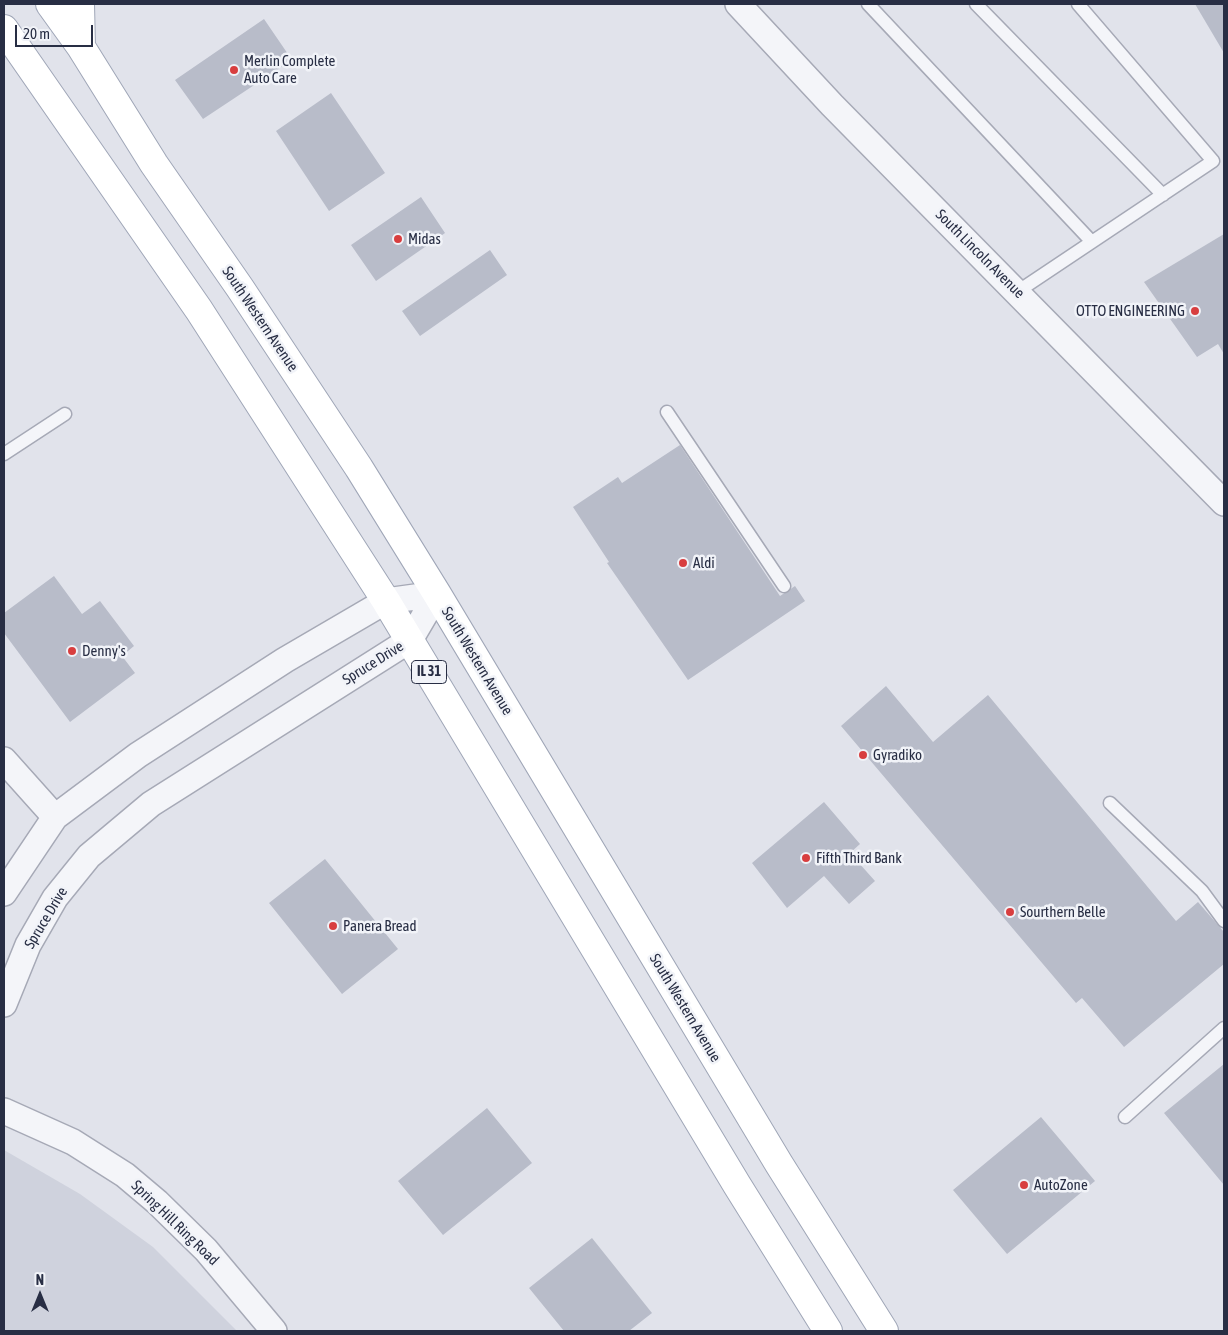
<!DOCTYPE html>
<style>
body{margin:0}
#map{position:relative;width:1228px;height:1335px;overflow:hidden;background:#e1e3eb;font-family:"Asap Condensed",sans-serif}
canvas{display:block}
.frame{position:absolute;inset:0;border:5px solid #282e44;pointer-events:none}
.north{position:absolute;left:15px;top:1270px;width:50px;height:50px;-webkit-text-stroke:4px #f1f3f8;paint-order:stroke;rotate:0deg;font-size:14px;font-weight:700;line-height:20px;text-align:center;color:#282e44}
.north::after{content:'';display:block;margin:auto;width:18px;height:22px;background:#282e44;clip-path:polygon(50% 0,100% 100%,50% 72%,0 100%)}
.scale{position:absolute;left:15px;top:25px;width:78px;height:22px;box-sizing:border-box;border:2px solid #282e44;border-top:0;padding-left:6px;font-size:15px;line-height:18px;white-space:nowrap;color:#282e44;-webkit-text-stroke:4px #f1f3f8;paint-order:stroke}
</style>
<div id="map">
<canvas width="1228" height="1335"></canvas>
<div class="frame"></div>
<div class="north">N</div>
<div class="scale">20 m</div>
</div>
<script>
const ctx = document.querySelector('canvas').getContext('2d');
ctx.lineJoin = 'round';
function paint(path, color) { ctx.fillStyle = color; ctx.fill(path, 'evenodd'); }
const toPath = rows => new Path2D(rows.map(r => 'M' + r).join(''));
function trace(path, color, width, dash) { ctx.strokeStyle = color; ctx.lineWidth = width; ctx.lineCap = dash ? 'butt' : 'round'; ctx.setLineDash(dash || []); ctx.stroke(path); }
function drawText(font, color, halo, rows, align = 'center') {
  ctx.font = font + ' "Asap Condensed",sans-serif'; ctx.lineWidth = 5; ctx.setLineDash([]); ctx.textBaseline = 'middle'; ctx.strokeStyle = halo; ctx.fillStyle = color; for (const [text, x, y, turn = 0] of rows) {
    ctx.save(); ctx.translate(x, y); ctx.rotate((+turn || 0) * Math.PI / 180); ctx.textAlign = isNaN(turn) ? turn : align; if (halo) ctx.strokeText(text, 0, 0); ctx.fillText(text, 0, 0); ctx.restore();
  }
}
paint(toPath([
 [4,1150,80,1194,153,1247,237,1331,4,1331]
]), '#cfd2dd');
paint(toPath([
 [1195,4,1224,4,1224,53],
 [264,19,292,60,203,119,175,80],
 [331,93,385,173,329,211,276,131],
 [421,197,445,233,376,281,351,245],
 [1224,234,1224,354,1218,344,1197,357,1144,282],
 [490,250,507,275,420,336,402,311],
 [680,445,780,596,795,586,805,601,688,680,607,563,609,562,573,507,618,477,622,483],
 [54,576,82,614,100,601,134,646,122,656,135,673,70,722,4,633,4,613],
 [886,686,933,742,988,695,1176,921,1198,902,1224,932,1224,964,1124,1047,1082,998,1076,1003,841,726],
 [824,802,860,844,850,853,875,881,849,904,824,876,787,908,752,863],
 [325,859,398,949,342,994,269,903],
 [1224,1064,1224,1185,1164,1113],
 [487,1108,532,1163,443,1235,398,1181],
 [1041,1117,1095,1181,1007,1254,953,1190],
 [592,1238,652,1313,629,1331,564,1331,529,1288]
]), '#b8bcc9');
const lane = toPath([
 [868,4,1092,242],
 [976,4,1163,195],
 [1017,292,1213,161,1078,4],
 [667,412,784,586],
 [4,454,65,414],
 [1110,803,1202,891,1224,921],
 [1125,1117,1224,1028]
]);
const street = toPath([
 [738,4,832,105,1224,503],
 [4,760,55,817],
 [4,893,55,817,138,755,285,660,386,601,437,594],
 [4,1004,28,945,55,898,89,856,151,804,410,640,437,594],
 [4,1111,73,1142,125,1175,157,1202,206,1250,274,1331]
]);
const primary = toPath([
 [50,4,81,47,154,164,240,288,359,468,437,594,779,1164,884,1331],
 [80,4,81,47],
 [4,29,199,310,386,601,737,1185,828,1331]
]);
trace(lane, '#a6a9b6', 15);
trace(street, '#a6a9b6', 28);
trace(primary, '#9fa6b7', 30);
trace(lane, '#f4f5f9', 12);
trace(street, '#f4f5f9', 25);
trace(primary, '#fff', 28);
for (const [x, y, r, color] of [
 [234,70,5,"#d83e3f"],
 [398,239,5,"#d83e3f"],
 [1195,311,5,"#d83e3f"],
 [683,563,5,"#d83e3f"],
 [72,651,5,"#d83e3f"],
 [863,755,5,"#d83e3f"],
 [806,858,5,"#d83e3f"],
 [1010,912,5,"#d83e3f"],
 [333,926,5,"#d83e3f"],
 [1024,1185,5,"#d83e3f"]
]) { const dot = new Path2D(); dot.arc(x, y, r, 0, 2 * Math.PI); ctx.fillStyle = color; ctx.fill(dot); trace(dot, '#f1f3f8', 2); }
for (const [x, y, w] of [
 [429,672,35]
]) { const box = new Path2D(); box.roundRect(x - w / 2, y - 11.5, w, 23, 4); ctx.fillStyle = '#f1f3f8'; ctx.fill(box); trace(box, '#282e44', 1); }
drawText('bold 14px', '#282e44', null, [
 ["IL 31",429,672]
]);
drawText('15px', '#282e44', '#f1f3f8', [
 ["Merlin Complete",244,61],
 ["Auto Care",244,78],
 ["Midas",408,239],
 ["OTTO ENGINEERING",1185,311,"right"],
 ["Aldi",693,563],
 ["Denny's",82,651],
 ["Gyradiko",873,755],
 ["Fifth Third Bank",816,858],
 ["Sourthern Belle",1020,912],
 ["Panera Bread",343,926],
 ["AutoZone",1034,1185]
], 'left');
drawText('15px', '#282e44', '#f1f3f8', [
 ["South Lincoln Avenue",980,254,45],
 ["South Western Avenue",260,319,56],
 ["South Western Avenue",477,661,59],
 ["Spruce Drive",373,663,-32],
 ["Spruce Drive",46,918,-59],
 ["South Western Avenue",685,1008,59],
 ["Spring Hill Ring Road",175,1223,44]
]);
</script>
